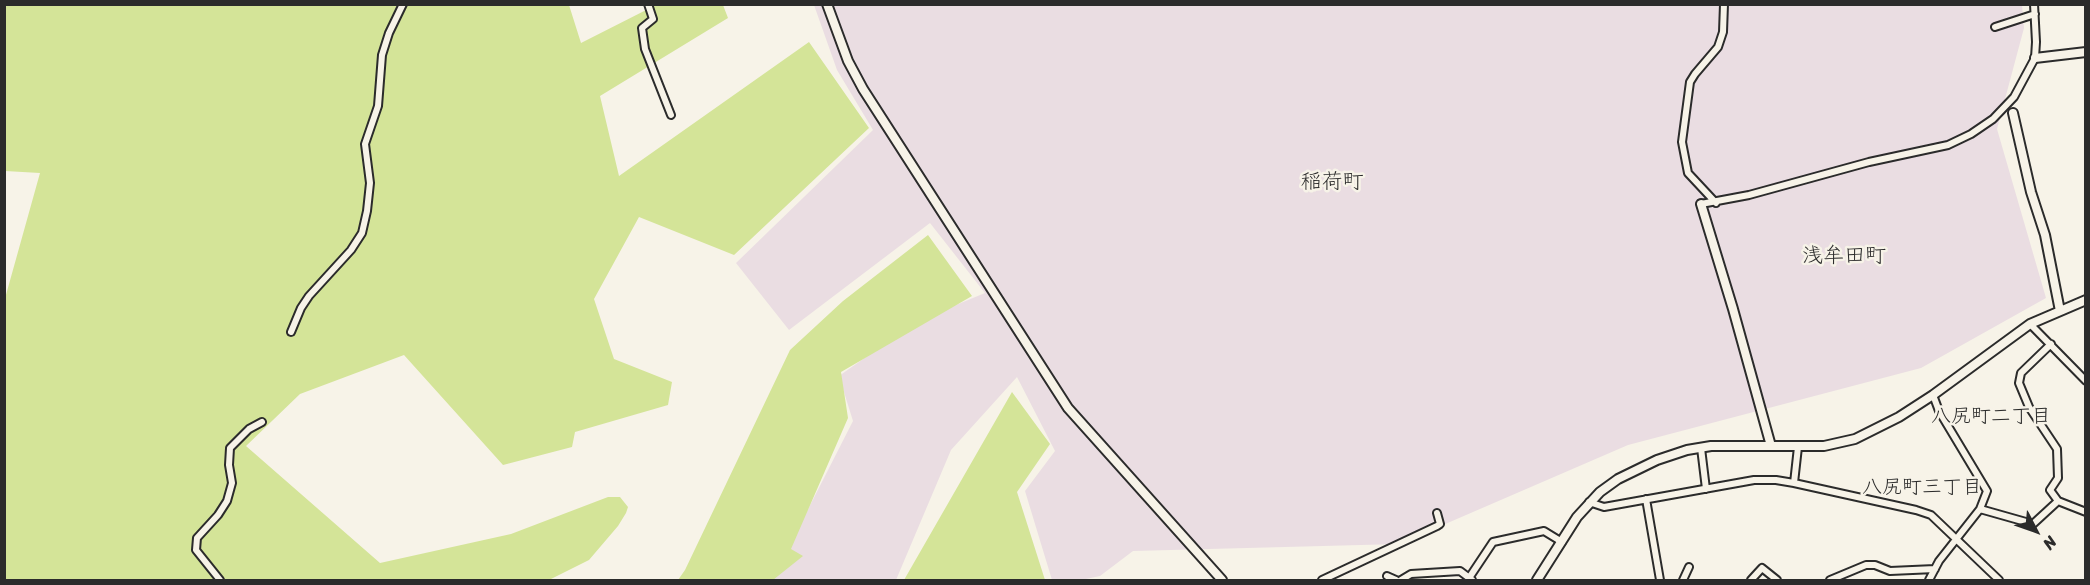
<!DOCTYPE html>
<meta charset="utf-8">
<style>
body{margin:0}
#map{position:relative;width:2090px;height:585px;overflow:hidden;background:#f7f3e8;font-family:Sriracha,sans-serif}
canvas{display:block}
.frame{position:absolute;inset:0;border:6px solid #2b2b2b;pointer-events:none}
.north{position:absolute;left:2006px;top:501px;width:60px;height:60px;-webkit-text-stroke:4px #f7f3e8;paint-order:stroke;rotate:131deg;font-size:16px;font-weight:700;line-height:24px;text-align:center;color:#2b2b2b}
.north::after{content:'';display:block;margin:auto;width:21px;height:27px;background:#2b2b2b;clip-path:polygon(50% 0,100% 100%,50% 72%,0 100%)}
</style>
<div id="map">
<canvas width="2090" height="585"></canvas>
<div class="frame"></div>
<div class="north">N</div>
</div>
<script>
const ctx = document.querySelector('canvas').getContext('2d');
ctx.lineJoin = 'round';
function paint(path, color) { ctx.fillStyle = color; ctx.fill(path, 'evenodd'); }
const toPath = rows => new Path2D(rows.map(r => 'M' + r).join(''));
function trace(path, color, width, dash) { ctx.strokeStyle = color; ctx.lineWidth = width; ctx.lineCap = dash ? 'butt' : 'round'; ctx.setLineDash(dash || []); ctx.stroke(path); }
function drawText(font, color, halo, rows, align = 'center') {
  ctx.font = font + ' Sriracha,"Klee One",sans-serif'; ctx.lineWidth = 5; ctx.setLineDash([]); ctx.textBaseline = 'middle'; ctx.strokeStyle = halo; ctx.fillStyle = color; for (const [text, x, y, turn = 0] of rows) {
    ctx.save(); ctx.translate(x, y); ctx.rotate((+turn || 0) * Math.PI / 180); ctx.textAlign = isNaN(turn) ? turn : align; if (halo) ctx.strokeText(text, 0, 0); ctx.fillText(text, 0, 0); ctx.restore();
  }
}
paint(toPath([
 [814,5,2022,5,2024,28,1997,129,2046,298,1921,368,1628,445,1399,544,1133,551,1100,576,1081,580,1052,580,1025,491,1055,451,1017,377,951,450,896,580,772,580,853,421,839,376,917,321,985,293,930,223,789,330,736,263,873,130,837,70]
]), '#eadde2');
paint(toPath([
 [5,5,569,5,581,43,656,5,723,5,728,18,600,96,619,176,809,42,869,128,734,255,639,217,594,299,614,359,672,382,668,405,575,432,572,447,503,465,404,355,300,394,246,446,380,563,511,534,608,497,620,497,628,507,626,513,618,526,589,560,549,580,5,580,4,302,40,173,5,171],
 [928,235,972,296,841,372,848,418,791,549,803,556,773,580,678,580,685,570,790,350,843,301],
 [1012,392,1050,444,1017,492,1045,580,904,580]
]), '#d4e498');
const minor = toPath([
 [648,4,653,19,642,28,645,49,671,115],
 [1995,27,2035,14],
 [1716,203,1688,173,1682,142,1690,82,1695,74,1718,47,1723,32,1724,4],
 [1701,204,1749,195,1869,162,1948,145,1971,134,1993,119,2014,97,2035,58,2036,42,2034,4],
 [2030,324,2086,381],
 [291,332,301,308,309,296,351,250,362,233,367,211,370,183,365,144,378,106,382,55,389,33,403,4],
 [2051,344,2021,373,2019,383,2029,407,2057,449,2058,478,2050,490,2058,501],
 [1701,448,1706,489],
 [1794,483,1798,447],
 [1646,499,1660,580],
 [1589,502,1604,507,1754,480,1776,480,1794,483,1916,510,1931,515,1999,580],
 [1980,509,2033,524,2058,501,2086,512],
 [1387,576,1396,580],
 [1469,578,1493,542,1544,531,1562,542],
 [220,580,196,550,197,538,218,515,227,501,232,483,229,465,230,448,249,429,262,422],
 [1322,580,1437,526,1440,524,1437,513],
 [1401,580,1411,574,1460,571,1472,580],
 [1683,580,1689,567],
 [1751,580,1762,568,1777,580],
 [1830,580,1866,565,1875,565,1890,571,1935,569],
 [1929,580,1939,561,1980,509,1987,491,1939,411,1933,395]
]);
const tertiary = toPath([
 [827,4,848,61,863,89,1068,408,1222,580],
 [2035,58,2086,52],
 [2013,113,2031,192,2045,235,2060,311],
 [1701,204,1733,309,1771,446],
 [1537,580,1577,517,1600,492,1618,479,1657,460,1687,450,1711,446,1824,446,1855,439,1899,417,1933,395,2030,324,2086,300]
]);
trace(minor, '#2b2b2b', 10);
trace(tertiary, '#2b2b2b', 12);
trace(minor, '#f7f3e8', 6);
trace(tertiary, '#f7f3e8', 8);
drawText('20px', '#2b2b2b', '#f7f3e8', [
 ["八尻町二丁目",1991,417],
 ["八尻町三丁目",1922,488]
]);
drawText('21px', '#2b2b2b', '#f7f3e8', [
 ["稲荷町",1332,183],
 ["浅牟田町",1844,257]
]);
</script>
